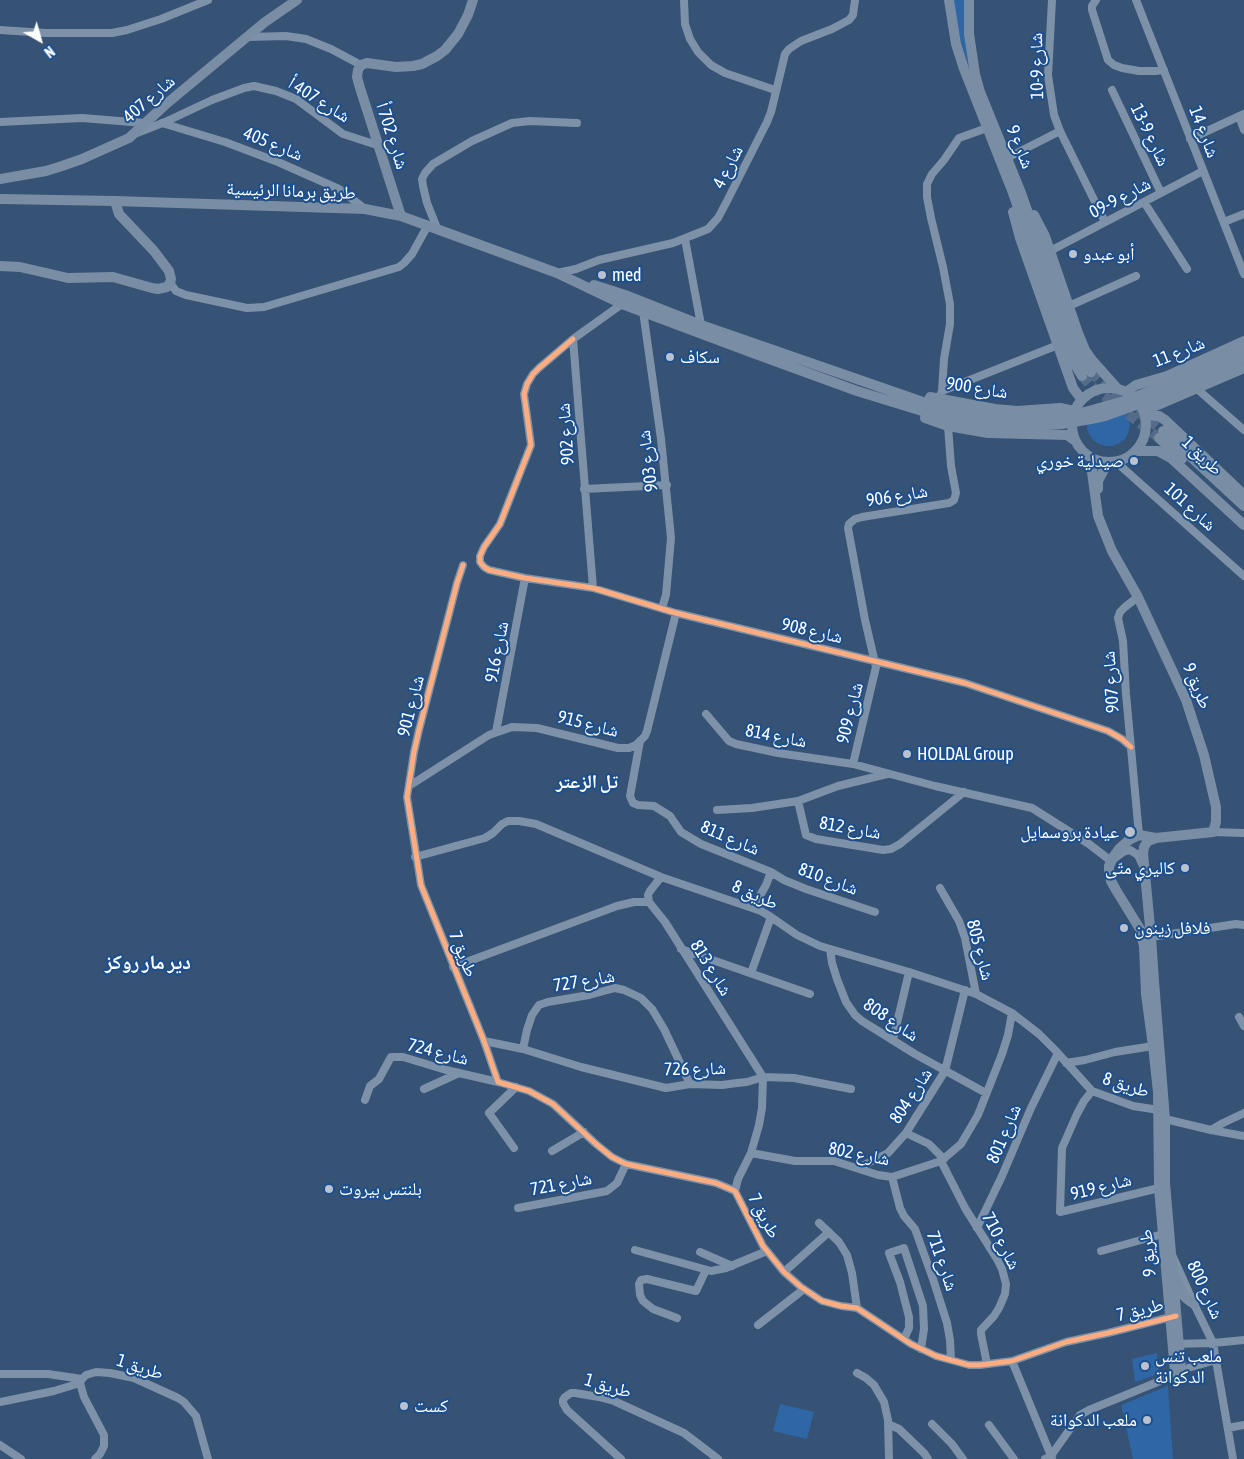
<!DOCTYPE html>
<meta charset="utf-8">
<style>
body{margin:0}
#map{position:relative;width:1244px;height:1459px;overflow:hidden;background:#365274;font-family:"Asap Condensed",sans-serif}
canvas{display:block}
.north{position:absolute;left:15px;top:15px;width:50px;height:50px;-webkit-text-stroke:4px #1b4f8f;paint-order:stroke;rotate:142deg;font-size:14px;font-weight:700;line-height:20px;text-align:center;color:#fff}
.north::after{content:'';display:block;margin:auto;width:18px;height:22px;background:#fff;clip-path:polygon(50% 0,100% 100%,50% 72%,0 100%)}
</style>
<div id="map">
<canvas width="1244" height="1459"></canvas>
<div class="north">N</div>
</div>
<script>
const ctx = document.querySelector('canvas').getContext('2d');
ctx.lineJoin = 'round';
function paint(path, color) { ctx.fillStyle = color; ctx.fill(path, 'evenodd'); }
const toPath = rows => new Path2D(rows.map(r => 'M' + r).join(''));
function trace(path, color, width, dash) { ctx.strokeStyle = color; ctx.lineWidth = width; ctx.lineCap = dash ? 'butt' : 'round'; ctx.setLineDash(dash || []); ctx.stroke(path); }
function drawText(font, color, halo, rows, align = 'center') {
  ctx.font = font + ' "Asap Condensed","Noto Naskh Arabic",sans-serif'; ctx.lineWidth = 4; ctx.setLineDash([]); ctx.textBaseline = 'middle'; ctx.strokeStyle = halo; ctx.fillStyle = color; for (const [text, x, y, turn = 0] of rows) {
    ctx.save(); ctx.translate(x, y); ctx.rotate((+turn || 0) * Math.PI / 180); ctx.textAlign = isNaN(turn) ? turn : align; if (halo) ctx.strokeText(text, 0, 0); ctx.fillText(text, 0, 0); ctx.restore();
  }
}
paint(toPath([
 [953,0,964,0,964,25,966,48,970,71,961,43],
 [1126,412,1129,419,1130,426,1128,433,1125,439,1120,443,1113,446,1106,446,1099,444,1093,440,1089,434,1087,428,1088,421],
 [1157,1353,1159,1374,1135,1382,1132,1359],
 [1168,1386,1173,1459,1133,1459,1121,1405],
 [780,1404,814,1412,807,1439,773,1431]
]), '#2f66a5');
trace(toPath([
 [1091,372,1099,380,1115,394,1163,431],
 [1082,376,1090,385,1159,438]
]), '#546c89', 10, [10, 5]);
trace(toPath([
 [684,0,685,24,690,39,698,52,711,65,725,73,775,90],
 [1052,0,1048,75,1054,115,1060,131,1105,222],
 [1096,0,1092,6,1092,10,1108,60,1114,65,1122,68,1139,71,1155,71,1164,70],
 [1136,0,1244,274],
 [0,30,46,33,112,33,127,30,161,19,208,0],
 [247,37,286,36,306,39,331,49,361,65],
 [1112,90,1161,193],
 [1239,116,1244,130],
 [0,122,82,118,144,123],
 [162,123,225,142,278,162,339,189,365,209],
 [137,133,165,122,212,100,244,88,254,86,276,91,296,99,343,134,377,145],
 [1190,139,1244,114],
 [1007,158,1060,131],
 [1144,202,1187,269],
 [1224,222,1244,214],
 [437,228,427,203,423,186,422,179,425,173,433,164,472,141,512,123,530,121,577,123],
 [685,239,701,325],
 [1050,251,1203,171],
 [557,273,576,269,599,260,673,243,708,229,718,218,727,201,767,122,771,112,785,54,789,49,801,41,832,29,849,20,853,15,855,0],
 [170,283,176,291,186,295,247,308,264,307,399,267,404,263,412,254,428,225],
 [1069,306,1136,276],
 [643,311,661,439,671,538,666,595,662,608],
 [573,339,539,368,533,374,527,384,524,394,531,445,500,524,484,547,480,556,480,562,484,567,489,570,525,578,593,588,676,613,965,683,1108,731,1122,739,1131,747],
 [1196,388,1244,430],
 [942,391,1058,345],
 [939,399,942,391,944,359,950,324,950,304,943,267,931,218,927,197,927,184,932,174,944,160,959,138,987,128],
 [1115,461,1244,576],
 [584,489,667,485],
 [463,565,457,583,419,730,414,752,407,797,421,885,484,1041,498,1082,529,1091,553,1104,596,1144,612,1157,626,1164,716,1183,735,1191,763,1246,784,1272,801,1287,822,1301,841,1306,857,1308,911,1344,936,1356,969,1365,980,1365,1012,1361,1066,1342,1108,1333,1175,1316],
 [593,588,573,339,622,304],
 [1138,597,1125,607,1120,612,1118,618,1123,641,1126,694,1139,835],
 [706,714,729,741,736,744,778,753,853,764,935,786,1032,808,1089,844,1111,861,1123,852,1130,850,1138,855,1142,864],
 [496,732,525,578],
 [640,741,630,796,633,803,638,805,654,806,670,816,681,832,701,844,771,872,784,880,806,889,875,912],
 [853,764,876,667,865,620,848,528,849,524,855,519,862,517,949,503,954,500,956,493,951,466,948,426],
 [409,786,489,735,512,727,537,728,618,748,629,748,636,745,645,736,647,731,676,613],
 [798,801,806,835,816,839,883,850,891,849,900,844,964,792],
 [717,810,752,808,798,801,838,786,887,774],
 [1213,832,1244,833],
 [415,857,485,838,493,833,502,824,508,821,519,821,536,824,661,877,761,911,771,917,797,935,820,946,909,972,976,994,1012,1013,1039,1034,1055,1050,1092,1091,1133,1106,1159,1110],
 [661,877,650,891,648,895,649,902,665,922,763,1077],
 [940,888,959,921,965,938,976,994],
 [753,908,766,885,771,872],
 [1151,937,1236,924,1244,925],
 [681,949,810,994],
 [830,949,832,963,837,979,846,1002,855,1015,862,1021,915,1054,986,1093],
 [453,967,617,906,634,902,649,902],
 [751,973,771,917],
 [1239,1017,1244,1026],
 [893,1040,909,972],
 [484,1041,523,1049,581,1067,666,1088,690,1084,722,1085,737,1083,747,1082,763,1077,794,1078,851,1089],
 [523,1049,527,1030,532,1015,539,1005,548,1002,589,995,615,988,624,990,641,998,652,1009,664,1029,690,1084],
 [1066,1063,1085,1060,1115,1052,1153,1046],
 [424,1089,459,1073],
 [1092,1091,1084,1101,1077,1114,1062,1148,1060,1212,1159,1188],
 [365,1100,370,1086,379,1079,391,1057,403,1057,446,1070,498,1082],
 [1165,1119,1211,1130,1244,1136],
 [1211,1130,1223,1123,1244,1113],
 [906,1133,929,1144,944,1159],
 [514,1148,489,1113,516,1087],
 [552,1151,584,1132],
 [751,1153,795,1161,834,1161,878,1175,892,1177,941,1161,961,1144,978,1115,1002,1054,1008,1035,1012,1013],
 [941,1161,965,1208,997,1259,1002,1269,1006,1284,1005,1294,999,1308,994,1316,981,1330,981,1334,987,1364],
 [858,1168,888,1153,906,1133,945,1071,965,990],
 [892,1177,900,1208,904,1216,915,1229,933,1279,947,1323,950,1340,951,1360],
 [735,1191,738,1179,751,1153,759,1125,762,1108,763,1077],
 [518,1208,607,1191,617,1183,626,1164],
 [819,1223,839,1242,847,1255,852,1273,857,1308],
 [977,1228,1002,1176,1031,1108,1058,1053],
 [635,1250,711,1271,726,1268,767,1251],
 [1101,1251,1163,1234],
 [700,1252,732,1266],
 [1173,1257,1194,1304,1213,1343,1233,1459],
 [784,1272,829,1232],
 [677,1318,653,1309,643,1301,640,1295,639,1284,641,1280,647,1279,696,1291,706,1270],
 [758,1325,804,1289],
 [904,1339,909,1328,909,1317,900,1282,889,1253,904,1248,923,1306,924,1329,921,1349],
 [1174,1344,1213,1343,1244,1340],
 [1012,1361,1052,1458],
 [1181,1370,1216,1360],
 [857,1373,866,1378,874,1385,884,1402,888,1420,889,1459],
 [0,1374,48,1374,82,1379],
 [0,1402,54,1391,80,1383],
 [888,1424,899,1429,924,1453,928,1459],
 [932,1424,952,1444,963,1459],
 [989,1425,1014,1459],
 [1228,1428,1244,1425],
 [0,1445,21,1459],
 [95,1459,100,1454,104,1446,104,1435,84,1397,80,1383,82,1379,86,1375,96,1372,110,1373,134,1378,178,1398,184,1402,196,1416,208,1459],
 [621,1459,567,1410,563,1403,563,1400,565,1397,571,1393,575,1393,599,1397,614,1401,684,1433,718,1459],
 [1045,1459,1050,1457,1080,1415,1089,1410,1165,1379,1175,1372]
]), '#7d92a8', 8);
trace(toPath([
 [949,0,956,44,964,69,1013,193,1069,355,1082,376],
 [969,0,969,34,975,74,980,92,1021,193,1073,341,1078,353,1091,372],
 [0,179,46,171,62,166,82,159,129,138,165,105,265,22,297,0],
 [0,199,115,201,365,209,401,216,557,273,622,304,753,353,857,391,932,414,955,420],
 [1013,212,1020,238,1073,388,1082,400],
 [1034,215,1045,236,1078,333,1085,350,1092,360,1117,388],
 [401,216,360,88,357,77,358,70,361,65,367,63,396,67,413,66,422,64,437,56,445,50,458,34,468,15,473,0],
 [0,266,20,267,68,278,113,277,152,288,158,289,167,287,170,283,171,279,169,271,154,251,119,214,115,201],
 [594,285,625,295,701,325,923,402,958,411],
 '1072 425a37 37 0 1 1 74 0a37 37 0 1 1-74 0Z',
 [1126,392,1136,385,1167,376,1244,341],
 [930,397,995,409,1017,411,1060,408,1074,411],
 [1144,411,1244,368],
 [1145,415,1159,416,1165,420,1244,495],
 [925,418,948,426,988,433,1067,435,1074,440],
 [1163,431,1244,506],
 [1159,438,1182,459],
 [1135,451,1158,451,1171,458,1244,525],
 [1094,459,1092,472,1098,516,1112,551,1138,597,1186,700,1204,755,1216,807,1216,822,1213,832,1156,838,1148,841,1144,847,1143,853,1151,937,1154,981,1165,1119,1165,1183,1181,1370,1175,1372,1159,1188,1158,1092,1153,1046,1146,994,1144,946,1140,929,1116,890,1111,881,1109,870,1109,866,1114,856,1119,849,1129,840,1139,835,1156,838],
 [1098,489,1098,481,1108,462],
 [1175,1277,1183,1295,1187,1299,1194,1304]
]), '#798da4', 10);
trace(toPath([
 [958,411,976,415,1015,418,1058,416,1085,412,1128,400,1147,392,1244,349],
 [955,420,994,426,1018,427,1062,424,1091,419,1105,416,1147,401,1244,358]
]), '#798da4', 10);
trace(toPath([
 [573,339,539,368,533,374,527,384,524,394,531,445,500,524,484,547,480,556,480,562,484,567,489,570,525,578,593,588,676,613,965,683,1108,731,1122,739,1131,747],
 [463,565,457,583,419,730,414,752,407,797,421,885,484,1041,498,1082,529,1091,553,1104,596,1144,612,1157,626,1164,716,1183,735,1191,763,1246,784,1272,801,1287,822,1301,841,1306,857,1308,911,1344,936,1356,969,1365,980,1365,1012,1361,1066,1342,1108,1333,1176,1316]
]), '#ffac80', 5);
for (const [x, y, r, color] of [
 [1073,254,5,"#b9c2ce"],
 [602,275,5,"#b9c2ce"],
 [670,357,5,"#b9c2ce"],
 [1134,461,5,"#b9c2ce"],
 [907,754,5,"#b9c2ce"],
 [1130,832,6,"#b9c2ce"],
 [1185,868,5,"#b9c2ce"],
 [1124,928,5,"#b9c2ce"],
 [329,1189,5,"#b9c2ce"],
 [1145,1366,5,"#b9c2ce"],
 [404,1406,5,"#b9c2ce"],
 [1147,1420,5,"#b9c2ce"]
]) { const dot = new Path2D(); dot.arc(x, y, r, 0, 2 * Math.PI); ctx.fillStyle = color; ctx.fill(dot); trace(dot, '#1b4f8f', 2); }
drawText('18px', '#fff', '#1b4f8f', [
 ["شارع 9-10",1037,66,-91],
 ["شارع 407",149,99,-41],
 ["شارع 407 أ",319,100,32],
 ["شارع 14",1204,132,69],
 ["شارع 9-13",1150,135,64],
 ["شارع 702 أ",392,136,72],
 ["شارع 405",273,144,22],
 ["شارع 9",1020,147,68],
 ["شارع 4",728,167,-63],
 ["طريق برمانا الرئيسية",291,191,2],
 ["شارع 9-09",1120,198,-28],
 ["شارع 11",1179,352,-22],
 ["شارع 900",977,388,9],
 ["شارع 902",566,434,-94],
 ["طريق 1",1202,456,43],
 ["شارع 903",648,461,-97],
 ["شارع 906",897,496,-9],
 ["شارع 101",1190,507,42],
 ["شارع 908",812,631,13],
 ["شارع 916",497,652,-79],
 ["شارع 907",1111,682,-94],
 ["طريق 9",1197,686,67],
 ["شارع 901",411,706,-76],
 ["شارع 909",850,713,-76],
 ["شارع 915",588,724,14],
 ["شارع 814",776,736,11],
 ["شارع 812",850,828,10],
 ["شارع 811",730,838,23],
 ["شارع 810",828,879,20],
 ["طريق 8",755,895,24],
 ["شارع 805",980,950,75],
 ["7 طريق",463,954,68],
 ["شارع 813",711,968,58],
 ["شارع 727",584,981,-9],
 ["شارع 808",891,1020,34],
 ["شارع 724",438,1052,14],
 ["شارع 726",695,1069,-1],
 ["طريق 8",1126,1085,17],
 ["شارع 804",911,1096,-57],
 ["شارع 801",1004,1134,-67],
 ["شارع 802",859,1154,11],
 ["شارع 721",561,1184,-11],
 ["شارع 919",1101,1187,-14],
 ["7 طريق",764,1216,62],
 ["شارع 710",1001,1241,62],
 ["9 طريق",1148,1253,-95],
 ["شارع 711",942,1261,71],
 ["شارع 800",1205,1290,65],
 ["7 طريق",1140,1310,-14],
 ["طريق 1",140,1367,18],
 ["طريق 1",608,1386,16]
]);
drawText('18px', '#fff', '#1b4f8f', [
 ["أبو عبدو",1083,254],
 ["med",612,275],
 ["سكاف",680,357],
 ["صيدلية خوري",1124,461,"right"],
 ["HOLDAL Group",917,754],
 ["عيادة بروسمايل",1119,832,"right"],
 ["كاليري متّى",1175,868,"right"],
 ["فلافل زينون",1134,928],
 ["بلنتس بيروت",339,1189],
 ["ملعب تنس",1155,1356],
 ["الدكوانة",1155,1377],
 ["كست",414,1406],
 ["ملعب الدكوانة",1137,1420,"right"]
], 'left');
drawText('bold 19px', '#fff', '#1b4f8f', [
 ["تل الزعتر",587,782]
]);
drawText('bold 20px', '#fff', '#1b4f8f', [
 ["دير مار روكز",148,963]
]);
</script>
